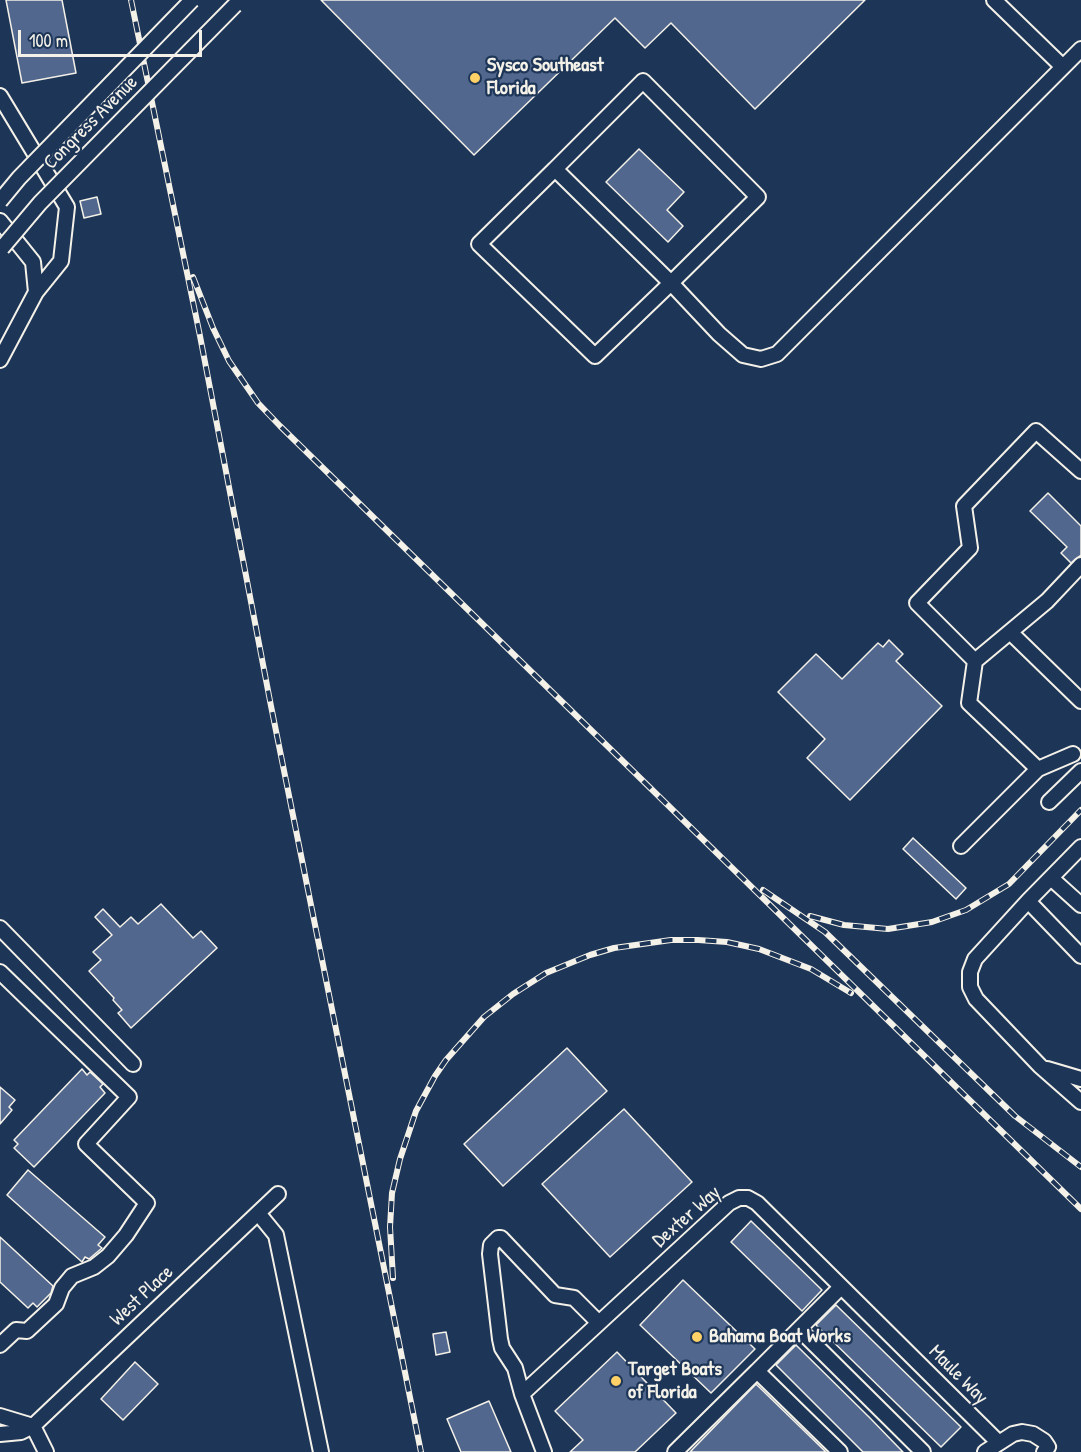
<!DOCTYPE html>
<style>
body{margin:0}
#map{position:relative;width:1081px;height:1452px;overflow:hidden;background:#1d3557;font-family:"Patrick Hand",sans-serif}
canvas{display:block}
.scale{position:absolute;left:18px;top:30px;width:184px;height:27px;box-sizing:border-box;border:3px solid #f4f1e8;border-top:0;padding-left:8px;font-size:18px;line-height:21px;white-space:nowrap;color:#f4f1e8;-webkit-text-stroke:4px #1d3557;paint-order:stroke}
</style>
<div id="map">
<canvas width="1081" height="1452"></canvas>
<div class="scale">100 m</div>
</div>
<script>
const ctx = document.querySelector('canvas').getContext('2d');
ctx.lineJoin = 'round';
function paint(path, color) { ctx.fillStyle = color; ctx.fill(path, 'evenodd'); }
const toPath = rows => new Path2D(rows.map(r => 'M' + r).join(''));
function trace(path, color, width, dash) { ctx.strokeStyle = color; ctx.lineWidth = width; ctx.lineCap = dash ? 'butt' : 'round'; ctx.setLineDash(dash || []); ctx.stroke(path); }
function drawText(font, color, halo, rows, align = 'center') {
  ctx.font = font + ' "Patrick Hand",sans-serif'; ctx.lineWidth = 4.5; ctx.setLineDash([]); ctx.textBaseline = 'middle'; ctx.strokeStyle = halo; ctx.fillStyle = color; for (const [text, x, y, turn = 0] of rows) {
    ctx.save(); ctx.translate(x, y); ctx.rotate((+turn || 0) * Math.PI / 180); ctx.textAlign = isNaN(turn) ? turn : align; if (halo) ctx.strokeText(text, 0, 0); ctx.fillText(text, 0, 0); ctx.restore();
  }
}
const building = toPath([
 [6,0,62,0,76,73,22,83,6,0],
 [321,0,865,0,755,109,671,23,645,48,615,18,474,155,321,0],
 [639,149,684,192,667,210,683,226,668,242,606,182,639,149],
 [97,197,101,214,84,218,80,201,97,197],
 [1048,493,1081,526,1081,555,1071,563,1061,553,1067,547,1030,511,1048,493],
 [889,640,903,654,896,661,942,706,850,800,807,758,825,739,778,692,816,654,842,679,878,643,883,647,889,640],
 [913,838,966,888,956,899,903,849,913,838],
 [161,904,193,938,201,931,217,948,131,1028,118,1013,122,1010,113,1000,114,998,89,971,101,960,93,952,112,935,95,917,103,909,120,927,131,917,138,924,161,904],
 [567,1048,607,1091,503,1186,464,1144,567,1048],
 [82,1069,87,1075,90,1072,103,1084,100,1087,105,1093,34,1167,14,1148,18,1144,14,1140,82,1069],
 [0,1087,15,1100,9,1107,12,1110,0,1124,0,1087],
 [624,1109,692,1182,610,1257,542,1184,624,1109],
 [28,1170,105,1237,98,1245,102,1248,89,1259,85,1257,82,1262,7,1195,28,1170],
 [751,1221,822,1290,802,1311,731,1242,751,1221],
 [0,1237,53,1286,51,1293,37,1307,33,1303,28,1308,0,1282,0,1237],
 [683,1280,755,1349,711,1393,640,1325,683,1280],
 [836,1305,961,1427,941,1447,816,1325,836,1305],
 [446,1332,450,1352,436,1355,433,1334,446,1332],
 [796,1345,870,1418,903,1452,863,1452,776,1365,796,1345],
 [617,1352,676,1413,635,1452,570,1452,583,1440,555,1411,617,1352],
 [135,1362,158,1384,123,1420,101,1399,135,1362],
 [756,1384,826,1452,690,1452,756,1384],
 [489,1401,511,1452,461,1452,447,1419,489,1401]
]);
paint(building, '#51678e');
trace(building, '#f4f1e8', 1.5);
const minor = toPath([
 [994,0,1063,67],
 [0,96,67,207,61,261,36,292],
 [555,169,479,244,595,356,671,283,758,197,643,81,555,169,671,283,719,334,743,355,761,359,777,354,1081,49],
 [0,221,33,262,36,292,0,360],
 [1010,632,1081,701],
 [975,661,1047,601,1081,565],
 [1073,754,1038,769,969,703,975,661,917,603,970,548,964,506,1036,431,1081,471],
 [1049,802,1081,771],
 [961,846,1038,769],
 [1081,847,1028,901,975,959,970,972,970,987,976,999,1040,1066,1081,1102],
 [1051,878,1081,905],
 [1028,901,1081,956],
 [0,928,133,1064],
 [0,972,129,1097,86,1144,147,1203,126,1235,108,1256,94,1267,72,1276,62,1288,56,1304,27,1331,16,1330,0,1345],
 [1047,1069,1081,1079],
 [258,1213,276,1235,321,1452],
 [799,1329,923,1452],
 [522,1394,729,1203,739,1198,748,1198,757,1203,999,1443],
 [0,1416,33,1426],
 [33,1426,46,1452],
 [0,1434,21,1432,33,1426,278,1194],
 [544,1452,522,1394,515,1368,502,1348,500,1339,490,1254,491,1245,498,1238,501,1238,555,1295,574,1298,599,1323],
 [675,1452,757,1371],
 [840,1452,757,1371,841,1287],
 [985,1452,1013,1434,1022,1432,1033,1434,1044,1441,1048,1447,1044,1452]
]);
trace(minor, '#f4f1e8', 18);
trace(minor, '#1d3557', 14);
const rail = toPath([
 [131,0,200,336,271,706,421,1452],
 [193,277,213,328,229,361,258,403,280,426,1081,1209],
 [763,890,825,932,1015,1116,1081,1167],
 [810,916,844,925,888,929,932,922,966,910,1009,884,1081,810],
 [393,1278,390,1227,392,1193,400,1159,416,1111,435,1076,446,1060,484,1017,513,994,546,973,590,955,614,948,671,940,698,940,727,942,759,949,811,969,851,993]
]);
trace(rail, '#f4f1e8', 6);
trace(rail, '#1d3557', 4, [11]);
const minorBridge = toPath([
 [0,201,19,178,192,0],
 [2,248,40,203,235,5]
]);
trace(minorBridge, '#f4f1e8', 18, []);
trace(minorBridge, '#1d3557', 14);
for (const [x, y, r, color] of [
 [475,78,6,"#ffd166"],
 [697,1337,6,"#ffd166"],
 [616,1381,6,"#ffd166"]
]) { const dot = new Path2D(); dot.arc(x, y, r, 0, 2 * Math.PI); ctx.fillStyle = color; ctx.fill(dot); trace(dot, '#1d3557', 2); }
drawText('bold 20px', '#f4f1e8', '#1d3557', [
 ["Sysco Southeast",487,66],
 ["Florida",487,89],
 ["Bahama Boat Works",709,1337],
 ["Target Boats",628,1370],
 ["of Florida",628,1393]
], 'left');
drawText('20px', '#f4f1e8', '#1d3557', [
 ["Congress Avenue",91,123,-45],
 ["Dexter Way",687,1217,-41],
 ["West Place",142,1296,-43],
 ["Maule Way",958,1375,45]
]);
</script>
